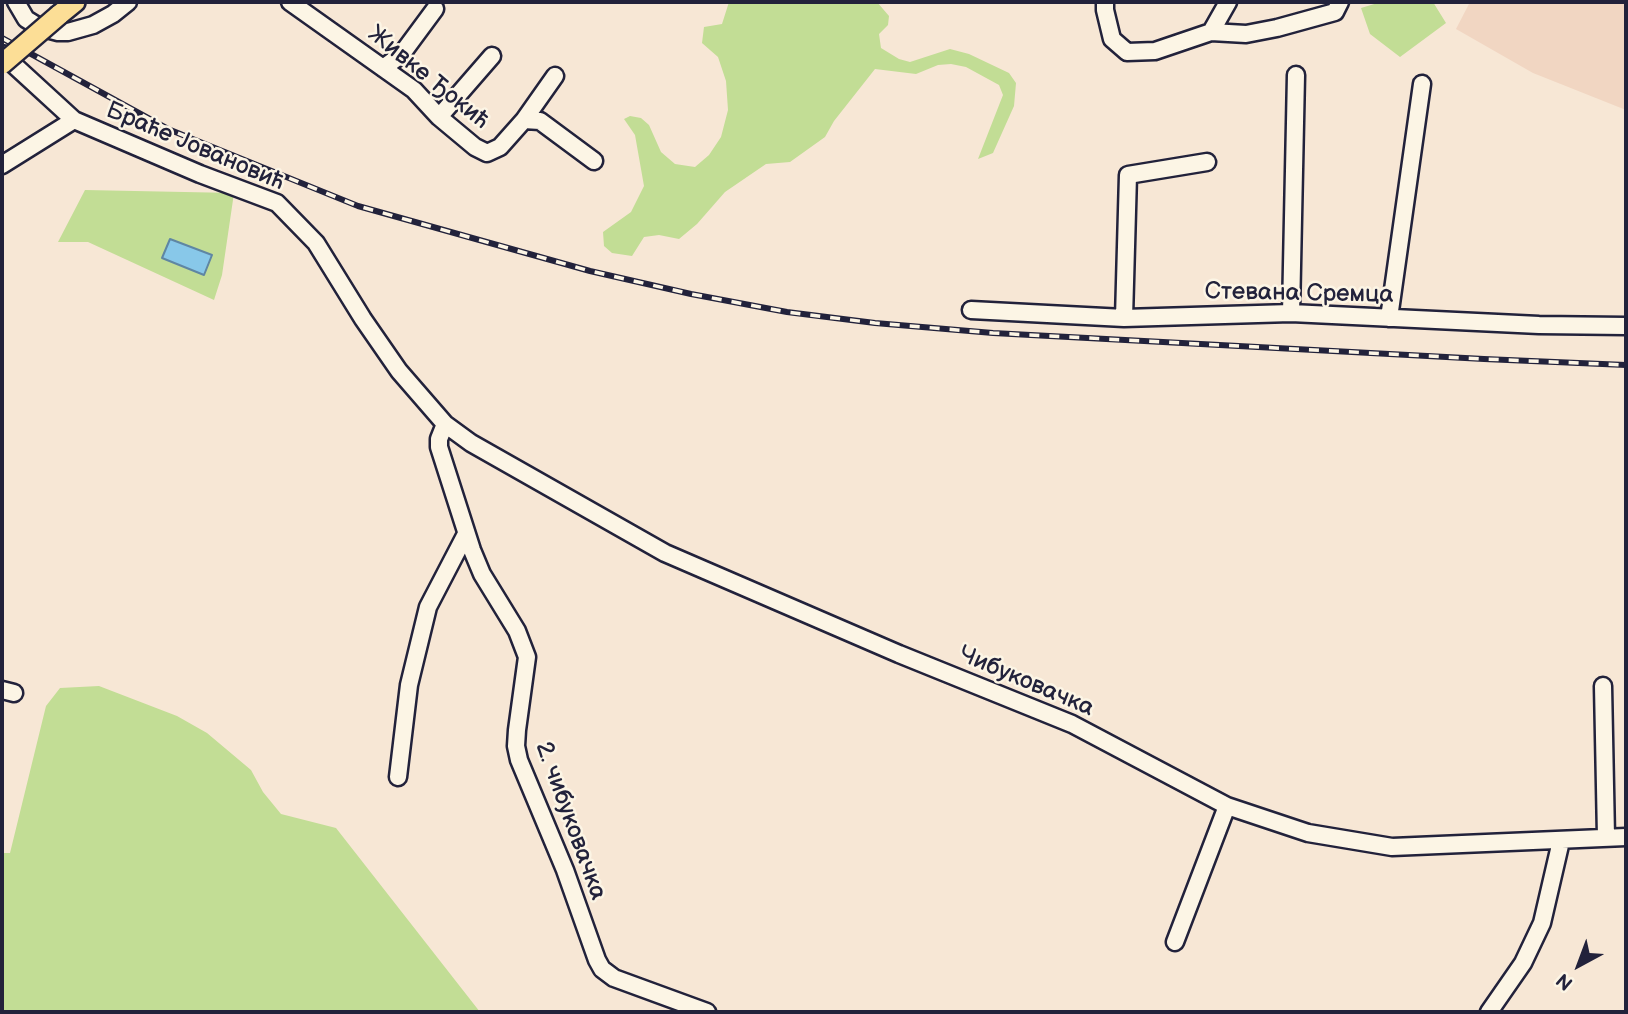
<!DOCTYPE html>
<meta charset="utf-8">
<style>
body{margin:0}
#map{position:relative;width:1628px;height:1014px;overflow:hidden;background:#f7e7d5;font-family:"Balsamiq Sans",sans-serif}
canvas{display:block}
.frame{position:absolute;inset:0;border:4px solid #22223b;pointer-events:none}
.north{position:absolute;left:1544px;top:930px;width:70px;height:70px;-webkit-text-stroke:5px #fcf5e5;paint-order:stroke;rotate:221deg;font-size:19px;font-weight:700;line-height:28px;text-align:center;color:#22223b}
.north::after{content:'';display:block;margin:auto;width:24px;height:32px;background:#22223b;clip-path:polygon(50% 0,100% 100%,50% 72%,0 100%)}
</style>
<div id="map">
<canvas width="1628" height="1014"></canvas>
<div class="frame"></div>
<div class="north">N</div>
</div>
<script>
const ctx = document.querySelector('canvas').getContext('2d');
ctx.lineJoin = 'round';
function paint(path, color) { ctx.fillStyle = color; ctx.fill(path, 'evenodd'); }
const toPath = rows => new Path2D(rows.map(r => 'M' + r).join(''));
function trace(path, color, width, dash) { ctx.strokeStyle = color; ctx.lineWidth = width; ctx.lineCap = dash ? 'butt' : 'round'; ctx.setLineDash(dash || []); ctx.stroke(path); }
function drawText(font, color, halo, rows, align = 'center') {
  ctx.font = font + ' "Balsamiq Sans",sans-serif'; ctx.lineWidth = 5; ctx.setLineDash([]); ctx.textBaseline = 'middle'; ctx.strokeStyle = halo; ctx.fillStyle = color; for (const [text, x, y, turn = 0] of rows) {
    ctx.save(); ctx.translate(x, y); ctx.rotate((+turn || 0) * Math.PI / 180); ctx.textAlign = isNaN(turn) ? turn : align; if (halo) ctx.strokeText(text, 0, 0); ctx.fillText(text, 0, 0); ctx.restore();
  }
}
paint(toPath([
 [1470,2,1626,2,1626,110,1533,73,1456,29]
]), '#f1d6c2');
paint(toPath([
 [729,2,877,2,889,16,888,25,879,34,881,48,899,59,910,62,950,49,969,54,1009,73,1016,83,1014,106,993,153,978,159,1003,95,999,85,966,67,951,64,938,65,916,74,875,69,834,121,825,137,790,162,766,164,725,192,697,224,679,239,659,235,644,237,632,256,612,253,604,246,603,232,631,212,644,186,635,135,624,119,630,116,641,118,649,125,661,152,675,164,695,167,709,155,721,137,728,110,726,81,718,57,702,43,704,27,722,24],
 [1381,2,1433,2,1446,23,1400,57,1370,34,1361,8],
 [85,190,234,193,222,275,214,300,88,242,58,242],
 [99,686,177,716,207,733,251,770,263,792,281,814,336,828,480,1012,2,1012,2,853,10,853,46,706,60,688]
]), '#c2dd95');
const water = toPath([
 [170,239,212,255,204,275,162,258,170,239]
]);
paint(water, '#88c8e9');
trace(water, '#5f86a3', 2);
const minor = toPath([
 [16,2,26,19,39,27,58,32,68,32,93,25,113,14,128,2],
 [290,2,414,90,439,117,475,147,487,153,500,147,524,120,555,76],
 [1105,2,1105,10,1112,39,1127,52,1155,51,1211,32,1246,34,1277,28,1335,12,1340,2],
 [1211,32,1228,2],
 [2,54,74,120,200,174,277,203,316,243,363,319,399,371,445,424,471,443,665,553,899,654,1072,724,1227,806,1308,833,1392,847,1626,837],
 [383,68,401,55,435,9],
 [439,117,492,56],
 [524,120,540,121,594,161],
 [2,165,74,120],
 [971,310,1124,318,1291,313,1539,325,1626,326],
 [1291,313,1296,75],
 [1124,318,1128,175,1207,162],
 [1389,318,1422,84],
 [445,424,439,439,439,447,472,550,482,574,517,631,527,657,517,730,516,746,519,760,565,870,597,960,602,969,614,978,707,1012],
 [1603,686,1606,837],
 [2,690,14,693],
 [398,777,409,685,428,607,466,534],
 [1175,942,1227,806],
 [1489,1012,1523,963,1542,923,1561,841]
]);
const major = toPath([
 [59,15,75,2]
]);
trace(minor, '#22223b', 21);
trace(major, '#22223b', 24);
trace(minor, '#fcf5e5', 16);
trace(major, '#fcde96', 19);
const rail = toPath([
 [2,38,168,129,358,206,590,271,691,294,787,312,875,323,993,333,1484,359,1626,365]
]);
trace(rail, '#22223b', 6);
trace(rail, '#fcf5e5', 3.5, [10]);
const majorBridge = toPath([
 [2,64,59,15]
]);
trace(majorBridge, '#22223b', 24, []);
trace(majorBridge, '#fcde96', 19);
drawText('24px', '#22223b', '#fcf5e5', [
 ["Живке Ђокић",428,78,39],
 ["Браће Јовановић",195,147,23],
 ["Стевана Сремца",1299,294,1],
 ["Чибуковачка",1026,682,23],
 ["2. чибуковачка",570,821,70]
]);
</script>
